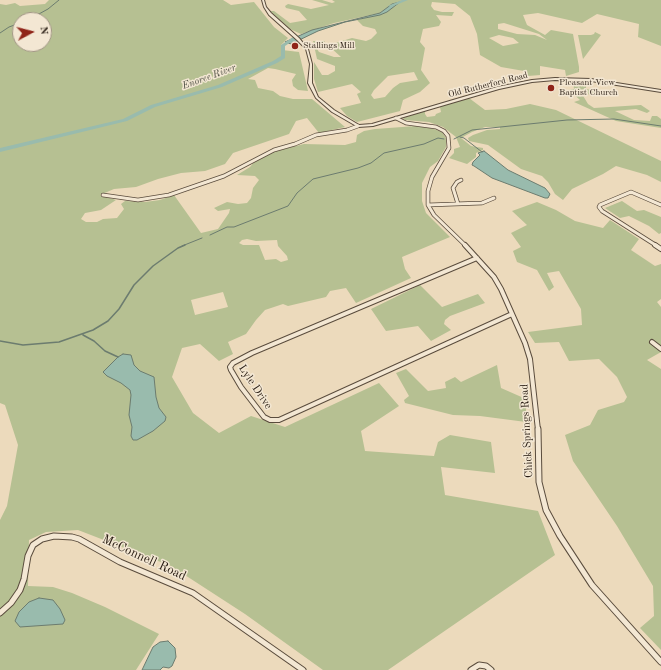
<!DOCTYPE html>
<style>
body{margin:0}
#map{position:relative;width:661px;height:670px;overflow:hidden;background:#ecdabc;font-family:"Old Standard TT",serif}
canvas{display:block}
.north{position:absolute;left:12px;top:12px;width:40px;height:40px;box-sizing:border-box;background:#f3e7d3;border:1px solid #a29686;border-radius:50%;rotate:83deg;font-size:11px;font-weight:700;line-height:16px;text-align:center;color:#291d13}
.north::after{content:'';display:block;margin:auto;width:14px;height:18px;background:#8f2418;clip-path:polygon(50% 0,100% 100%,50% 72%,0 100%)}
</style>
<div id="map">
<canvas width="661" height="670"></canvas>
<div class="north">N</div>
</div>
<script>
const ctx = document.querySelector('canvas').getContext('2d');
ctx.lineJoin = 'round';
function paint(path, color) { ctx.fillStyle = color; ctx.fill(path, 'evenodd'); }
const toPath = rows => new Path2D(rows.map(r => 'M' + r).join(''));
function trace(path, color, width, dash) { ctx.strokeStyle = color; ctx.lineWidth = width; ctx.lineCap = dash ? 'butt' : 'round'; ctx.setLineDash(dash || []); ctx.stroke(path); }
function drawText(font, color, halo, rows, align = 'center') {
  ctx.font = font + ' "Old Standard TT",serif'; ctx.lineWidth = 3; ctx.setLineDash([]); ctx.textBaseline = 'middle'; ctx.strokeStyle = halo; ctx.fillStyle = color; for (const [text, x, y, turn = 0] of rows) {
    ctx.save(); ctx.translate(x, y); ctx.rotate((+turn || 0) * Math.PI / 180); ctx.textAlign = isNaN(turn) ? turn : align; if (halo) ctx.strokeText(text, 0, 0); ctx.fillText(text, 0, 0); ctx.restore();
  }
}
paint(toPath([
 [49,0,223,0,231,5,254,2,274,27,288,38,281,45,282,50,299,52,308,91,298,90,293,86,292,80,296,74,275,69,268,68,248,79,255,80,258,88,273,91,280,96,293,99,312,99,345,127,319,133,307,118,296,121,289,134,233,153,225,164,205,171,181,173,158,179,136,187,114,189,100,195,116,200,101,210,85,213,81,219,86,222,97,222,103,219,117,218,124,209,121,204,125,201,145,202,160,200,174,195,201,233,218,229,229,213,230,209,218,211,214,208,227,202,238,204,247,203,251,198,253,188,259,180,255,176,237,175,250,167,254,162,272,152,304,144,345,145,356,142,357,135,364,131,375,129,416,126,431,128,442,132,446,138,446,147,438,161,430,167,422,183,422,201,426,213,450,237,402,257,405,269,411,278,356,303,346,288,330,291,326,297,288,306,283,304,265,310,256,320,246,334,228,342,233,354,219,361,200,344,182,348,172,377,193,413,219,433,251,416,285,427,379,383,399,406,361,431,365,451,434,456,438,442,450,435,491,442,495,473,441,467,445,495,538,511,555,555,388,670,323,670,245,614,171,566,78,530,46,532,29,540,28,586,53,587,72,593,105,607,159,634,136,670,0,670,0,520,7,506,18,445,5,405,0,403,0,4,6,5,15,3,20,6,45,4],
 [20,20,44,20,44,44,20,44],
 [247,239,256,241,277,240,278,246,287,256,288,260,281,262,276,259,265,260,259,245,243,245,239,243,242,240],
 [223,292,228,307,195,315,191,300],
 [312,0,322,0,332,3,335,2,332,0,661,0,661,46,638,37,639,24,597,14,582,23,538,13,523,15,527,25,545,35,551,30,573,34,579,67,579,72,566,76,565,70,540,66,540,75,528,76,524,71,501,67,480,55,477,34,470,16,455,4,432,2,431,6,434,10,442,12,454,12,452,16,436,15,441,22,439,26,423,29,420,42,425,48,421,70,430,83,420,92,403,100,400,111,357,122,347,116,340,108,361,103,357,94,361,92,352,84,318,92,314,79,314,62,322,75,328,75,335,71,335,66,317,59,313,41,325,41,317,49,319,52,334,57,341,57,331,48,332,44,352,38,366,41,371,39,377,33,375,29,363,26,357,20,387,12,398,3,392,4,380,13,334,23,301,34,290,29,270,11,274,11,290,23,307,20,299,11,286,8,285,6,288,4,311,9,329,5],
 [504,23,539,34,547,40,535,35,517,34,498,29,498,24],
 [499,35,513,38,519,43,503,46,489,38],
 [414,72,418,80,400,83,393,88,385,97,374,99,371,95,374,90,388,76],
 [595,32,601,35,583,59,578,35,591,35,594,34],
 [573,81,586,82,586,89,601,92,600,95,582,94,588,104,594,108,641,105,650,111,647,113,636,109,615,111,634,120,650,121,652,116,657,116,661,119,661,128,616,121,574,102,580,100,569,90,574,89],
 [469,98,485,110,506,109,530,104,556,110,661,161,661,182,647,175,616,166,603,174,572,189,563,200,555,194,548,182,542,176,521,169,488,145,469,141,468,138,473,135,487,130,500,129,500,127,485,127,472,132,461,138,471,146,483,148,483,150,476,153,476,157,467,164,449,158,454,153,454,149,460,147,456,137,443,127,429,122,405,120,403,118,425,111,425,114,427,117,435,116,436,114,441,112,440,107,445,105],
 [622,201,637,211,644,210,661,217,661,233,659,234,649,226,629,216,620,218,605,208],
 [537,202,556,210,575,221,603,228,610,220,639,239,631,250,655,266,661,264,661,299,657,302,661,307,661,352,647,360,661,369,661,650,640,628,654,616,653,586,617,526,573,461,565,435,590,425,598,410,624,402,627,397,617,377,599,359,569,361,559,342,535,343,528,332,582,325,581,309,559,271,547,273,554,287,549,291,537,270,517,262,513,251,521,247,511,233,527,225,512,211],
 [420,285,442,307,478,294,485,303,450,316,445,320,444,324,451,330,431,341,418,326,386,331,371,309],
 [497,365,501,388,526,399,526,422,480,416,453,415,405,403,404,400,409,396,396,373,406,369,428,391,446,388,445,382,455,377,461,382]
]), '#b6c092');
const water = toPath([
 [400,2,387,12,380,15,345,22,318,31,291,44,285,42,312,30,380,13,392,4,400,2],
 [484,151,508,170,545,188,550,194,548,198,545,198,492,178,474,166,472,165,473,162,480,155,478,153,484,151],
 [123,354,131,355,134,365,140,371,154,377,156,397,159,408,166,417,165,421,153,431,137,440,133,440,131,436,132,427,129,415,131,395,130,390,121,383,107,376,103,372,118,357,123,354],
 [39,598,53,600,60,609,65,620,63,624,20,627,15,621,19,612,29,602,39,598],
 [168,641,175,648,176,657,172,666,169,668,163,667,160,670,142,670,153,647,160,642,168,641]
]);
paint(water, '#99bbad');
trace(water, '#6c7c6f', 1);
trace(toPath([
 [28,20,48,9,59,0],
 [0,33,9,27,20,23],
 [460,137,464,138,482,152],
 [454,139,472,130,567,120,614,119,661,126],
 [210,235,227,227,234,227,288,206,297,193,313,179,358,168,371,163,384,153,424,144,438,138,444,139],
 [182,246,202,238]
]), '#6c7c6f', 1);
trace(toPath([
 [83,335,94,341,105,351,118,357],
 [0,341,23,345,59,342,93,330,108,321,119,309,134,285,153,266,178,248,185,245]
]), '#6c7c6f', 1.5);
paint(toPath([
 [402,0,408,0,391,7,388,6,402,0],
 [293,37,297,38,285,46,285,58,277,63,222,87,155,107,127,121,0,152,0,148,123,119,151,105,218,85,273,61,281,56,281,45,293,37]
]), '#99bbad');
const minorFar2 = toPath([
 [396,118,406,123,436,127,444,131,448,136,449,148,432,177,428,191,428,205,434,215,466,246],
 [103,195,138,200,169,195,224,176,274,150,295,144,316,135,347,130,358,126],
 [458,204,453,188,457,182,461,180],
 [428,205,482,203,494,198],
 [657,246,602,211,599,207,600,205,631,192,661,205]
]);
const minorFar1 = toPath([
 [465,245,494,277,501,289,525,343,530,359,538,430],
 [655,245,661,249],
 [477,258,252,353,233,363,230,367,231,370,241,387,264,417,270,420,279,420,512,314],
 [652,342,661,349]
]);
const minor = toPath([
 [538,429,539,482,546,510,560,536,592,585,661,662],
 [0,613,11,603,20,590,24,579,28,556,33,545,42,539,54,536,72,537,79,539,120,562,193,593,303,670],
 [471,670,479,665,486,666,491,670]
]);
const tertiary = toPath([
 [262,0,264,0,266,7,271,13,299,38,308,49,312,64,312,83,318,97,334,110,359,125,372,124,497,87,532,80,555,78,591,79,661,90,661,92,591,81,555,80,532,82,499,89,373,126,358,127,332,112,316,98,308,83,310,64,306,49,297,40,269,15,264,7,262,0]
]);
trace(minorFar2, '#5a4c3d', 4.5);
trace(minorFar1, '#5a4c3d', 6);
trace(minor, '#5a4c3d', 7);
trace(tertiary, '#5a4c3d', 2);
trace(minorFar2, '#f3e7d3', 3);
trace(minorFar1, '#f3e7d3', 4);
trace(minor, '#f3e7d3', 5);
paint(tertiary, '#f3e7d3');
for (const [x, y, r, color] of [
 [295,46,4,"#8f2418"],
 [551,88,4,"#8f2418"]
]) { const dot = new Path2D(); dot.arc(x, y, r, 0, 2 * Math.PI); ctx.fillStyle = color; ctx.fill(dot); trace(dot, '#f3e7d3', 1.5); }
drawText('9px', '#291d13', '#f3e7d3', [
 ["Stallings Mill",303,46],
 ["Pleasant View",559,83],
 ["Baptist Church",559,93]
], 'left');
drawText('9px', '#291d13', '#f3e7d3', [
 ["Old Rutherford Road",488,85,-14]
]);
drawText('italic 10px', '#4b4c41', '#f3e7d3', [
 ["Enoree River",209,77,-20]
]);
drawText('11px', '#291d13', '#f3e7d3', [
 ["Lyle Drive",255,387,56],
 ["Chick Springs Road",527,431,-93]
]);
drawText('13px', '#291d13', '#f3e7d3', [
 ["McConnell Road",144,558,25]
]);
</script>
